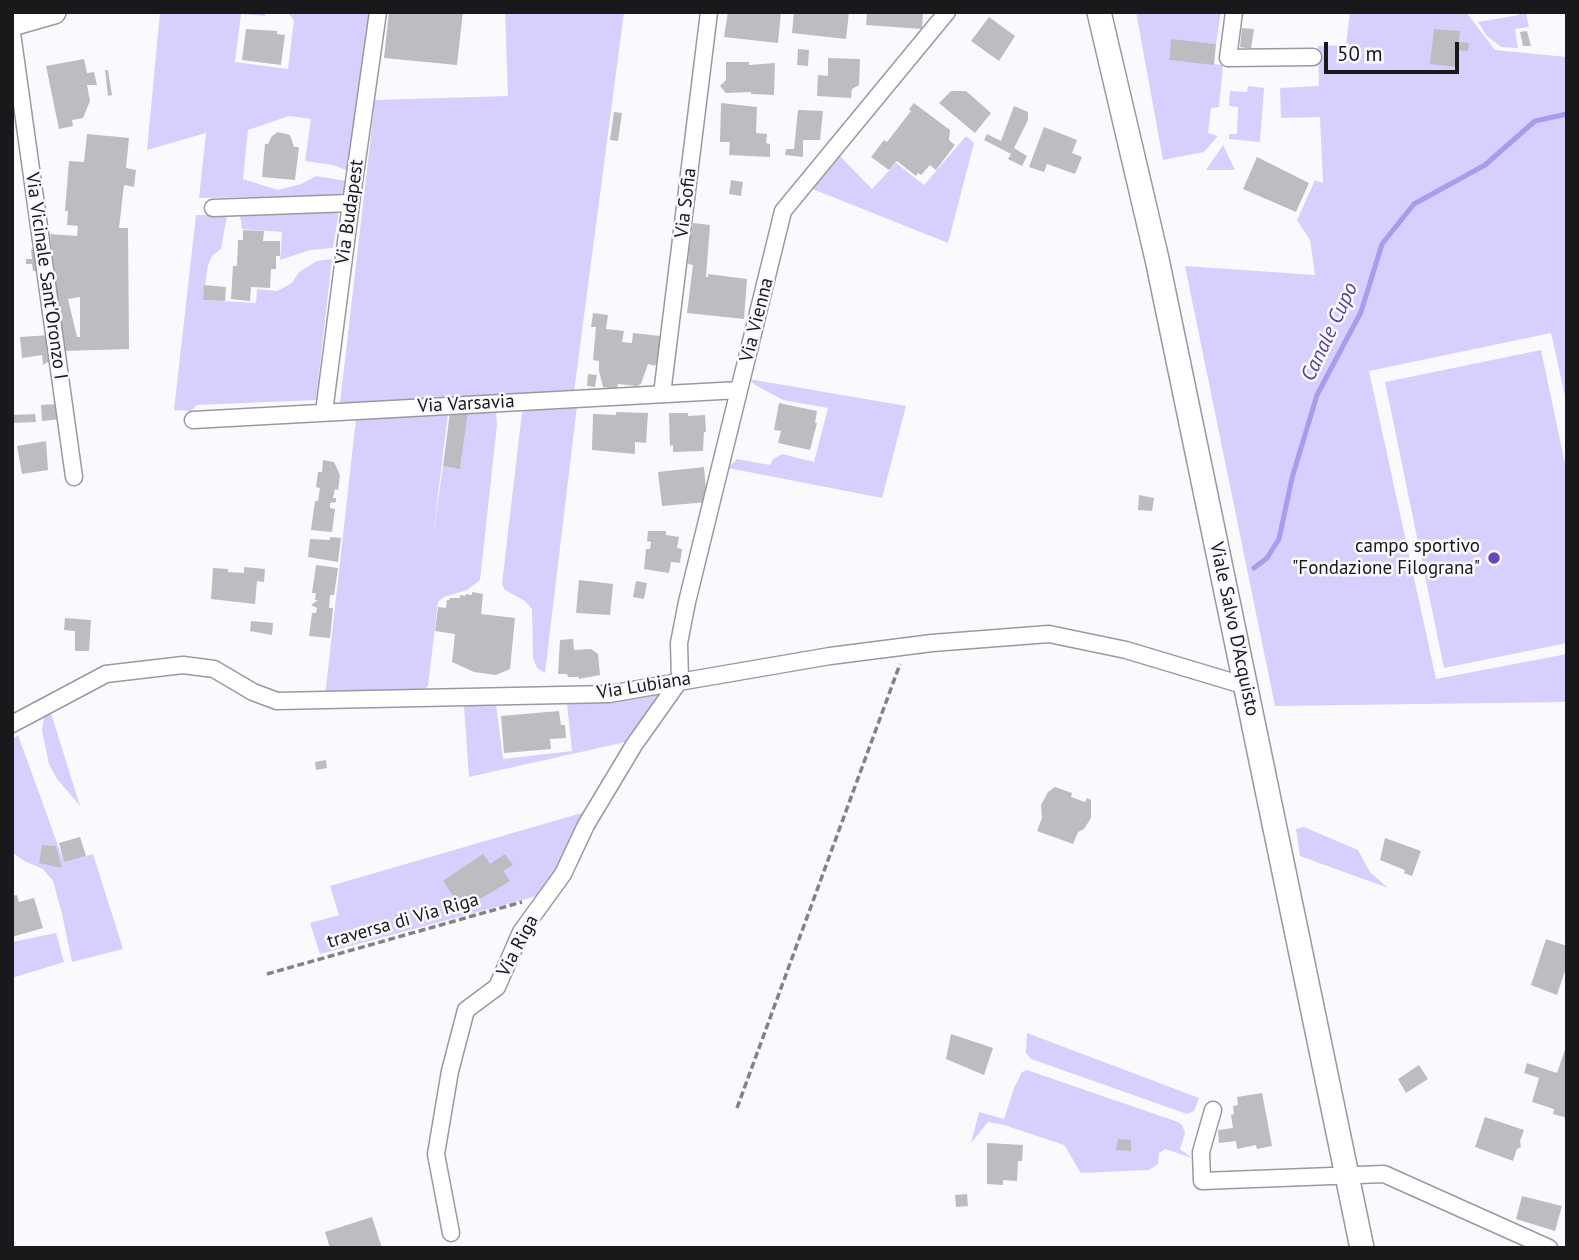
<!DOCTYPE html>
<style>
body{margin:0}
#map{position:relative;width:1579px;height:1260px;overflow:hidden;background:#fafafe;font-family:"PT Sans",sans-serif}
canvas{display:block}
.frame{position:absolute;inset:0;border:14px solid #19191b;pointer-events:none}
.scale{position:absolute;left:1324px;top:42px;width:135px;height:32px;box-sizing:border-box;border:4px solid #19191b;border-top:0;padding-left:9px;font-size:21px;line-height:24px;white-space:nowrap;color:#19191b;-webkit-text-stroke:5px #fafafe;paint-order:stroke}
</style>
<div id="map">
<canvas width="1579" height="1260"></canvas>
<div class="frame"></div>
<div class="scale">50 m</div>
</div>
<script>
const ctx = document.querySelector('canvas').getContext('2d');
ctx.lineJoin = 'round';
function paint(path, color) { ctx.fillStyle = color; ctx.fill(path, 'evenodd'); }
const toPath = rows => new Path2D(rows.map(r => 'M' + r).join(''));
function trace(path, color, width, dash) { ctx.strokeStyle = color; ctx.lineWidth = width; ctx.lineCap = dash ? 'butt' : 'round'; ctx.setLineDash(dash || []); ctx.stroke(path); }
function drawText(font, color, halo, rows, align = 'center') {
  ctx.font = font + ' "PT Sans",sans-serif'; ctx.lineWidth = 5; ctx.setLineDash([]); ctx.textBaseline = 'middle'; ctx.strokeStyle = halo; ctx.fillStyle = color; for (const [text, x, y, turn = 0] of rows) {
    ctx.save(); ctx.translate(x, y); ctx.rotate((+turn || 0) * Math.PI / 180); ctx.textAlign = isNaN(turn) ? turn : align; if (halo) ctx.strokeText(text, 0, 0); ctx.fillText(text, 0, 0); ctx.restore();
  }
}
paint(toPath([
 [160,12,263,12,266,16,241,14,235,62,288,69,294,20,287,12,372,12,349,171,333,165,305,161,311,119,289,116,248,130,243,179,278,190,301,184,316,176,347,181,346,196,199,198,206,133,147,150],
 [505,12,624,12,574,392,340,403,375,100,508,96],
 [1136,12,1221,12,1216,44,1171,40,1169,60,1223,65,1219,107,1211,108,1208,133,1218,136,1204,152,1163,160],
 [1350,12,1466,12,1495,50,1567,57,1567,405,1551,333,1369,371,1436,679,1567,654,1567,702,1275,706,1185,266,1315,275,1310,240,1297,220,1315,180,1323,183,1320,117,1281,118,1280,88,1319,86,1318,46,1346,45],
 [1519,12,1526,12,1529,27,1515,29,1518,48,1501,47,1486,35,1478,22,1519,15],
 [1248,86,1264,88,1260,142,1229,139,1229,134,1237,134,1238,107,1229,106,1230,91,1247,92],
 [966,136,974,143,948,243,810,188,839,155,872,189,896,163,924,185],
 [1223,145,1235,170,1206,170],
 [339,211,333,248,310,250,280,260,282,232,242,229,240,214],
 [196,215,227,215,221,249,212,256,208,265,203,300,256,303,257,289,277,291,292,283,299,272,317,261,332,259,316,400,197,405,191,411,174,410],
 [1541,350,1567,473,1567,643,1444,668,1385,382],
 [749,379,906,406,882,498,728,468,737,459,770,465,773,459,782,454,814,462,828,408,783,400,755,385],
 [577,406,545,673,537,668,533,658,532,609,525,601,505,590,502,584,522,412,526,409],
 [496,410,497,425,480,580,467,590,444,597,438,602,428,686,421,692,325,696,356,419,448,413,433,536,443,466,460,468,468,412],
 [665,692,630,741,469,777,464,706,496,705,503,759,572,751,567,704,621,701],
 [51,713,80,806,57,779,49,764,42,731,44,717],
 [18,735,64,862,93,854,123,949,72,962,62,914,53,881,43,869,24,861,12,852,12,740],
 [585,812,560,870,541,895,320,954,310,923,339,915,330,886],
 [1304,827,1358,850,1370,872,1388,888,1300,856,1296,829],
 [56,933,64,962,12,978,12,942],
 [1027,1033,1199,1098,1194,1111,1187,1114,1031,1059,1026,1053],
 [1027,1070,1178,1122,1182,1125,1185,1133,1180,1149,1192,1158,1165,1149,1159,1153,1158,1164,1149,1170,1081,1173,1064,1145,1004,1125,988,1122,971,1143,979,1112,1004,1119,1014,1088,1022,1072]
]), '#d6d0fe');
trace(toPath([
 [1254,568,1267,558,1279,539,1292,478,1317,395,1361,312,1382,244,1414,204,1485,165,1535,121,1567,114]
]), '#aa9bec', 5);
paint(toPath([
 [389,12,463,12,457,65,384,58],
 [728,12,781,12,778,43,724,37],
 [794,12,849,12,846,39,792,33],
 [867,12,923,12,922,29,866,25],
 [989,17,1015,36,999,61,971,41],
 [1242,28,1254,29,1251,49,1240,47],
 [246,29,277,31,277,34,285,35,281,65,242,60],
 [1434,29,1460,31,1459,42,1469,43,1468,51,1458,50,1456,67,1430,64],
 [1527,31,1531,46,1523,46,1520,32],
 [1171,39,1216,44,1214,65,1169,60],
 [798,49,809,50,808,66,797,65],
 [828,58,860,59,859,85,852,89,851,98,817,96,818,75,828,76],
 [84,59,87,73,94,72,97,85,87,85,90,101,83,118,72,120,73,126,59,129,46,66],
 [726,62,749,62,749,65,775,63,774,95,751,94,751,92,726,93,720,86,726,80],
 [105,70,108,70,112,95,108,96],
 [951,91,966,91,991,113,975,133,939,103],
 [721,103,757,107,756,133,767,134,766,143,770,144,770,157,729,155,730,142,720,142],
 [914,103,950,130,949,140,955,145,936,170,930,165,921,175,918,173,916,176,897,161,889,170,871,157,884,140,887,142,911,111,909,109],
 [1014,106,1028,112,1028,120,1014,148,1027,156,1022,166,1008,159,1011,154,984,140,987,134,1001,141],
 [798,110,823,111,820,140,803,140,803,157,785,155,786,149,794,149],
 [614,112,622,113,618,141,610,140],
 [1044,127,1077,140,1072,153,1082,157,1075,174,1047,164,1044,172,1029,167],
 [278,132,290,135,294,147,299,147,295,180,262,177,265,144,268,144,272,136],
 [87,134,129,138,126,168,136,170,134,187,124,185,119,228,128,228,129,349,64,351,50,234,77,236,78,226,67,225,68,211,65,211,69,161,84,162],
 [80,297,80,337,77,337,68,299],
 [1257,157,1309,183,1296,212,1243,189],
 [731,180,743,182,741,196,729,194],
 [693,223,710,225,706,277,708,277,708,274,747,279,744,319,687,313,693,265,688,264,689,249],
 [243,230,264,231,263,241,280,241,280,256,276,256,276,269,271,269,270,288,251,287,250,301,231,299,233,266,237,266,238,240,243,240],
 [40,248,42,270,33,271,32,264,26,264,26,259,32,259,31,249],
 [204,285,226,287,225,301,203,300],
 [593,313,608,315,606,329,624,331,622,342,632,343,633,333,660,336,658,359,655,366,648,364,641,384,637,386,618,384,617,389,603,387,599,371,599,361,593,360,596,327,591,327],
 [51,335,53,359,43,365,42,355,22,358,20,337],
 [588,374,597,375,595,387,587,386],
 [779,403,817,411,815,423,817,423,810,450,778,443,781,431,774,430],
 [59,404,61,419,42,421,41,405],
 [450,412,468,412,460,469,443,466],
 [616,412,648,413,646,443,635,442,635,454,592,450,593,414,616,415],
 [669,413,688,413,688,416,705,415,706,432,704,432,703,451,673,452,673,445,670,446],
 [35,414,36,422,12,423,12,415],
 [46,441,48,470,22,474,17,446],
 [323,460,334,462,340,475,338,490,335,489,333,498,336,498,336,502,330,503,330,508,335,509,332,532,311,530,315,501,318,501,320,488,316,487,318,472,322,472],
 [704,467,707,502,662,506,658,472],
 [1139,495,1154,498,1152,511,1138,510],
 [648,531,666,531,666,535,679,537,677,548,682,549,680,563,671,562,669,573,644,569,646,549,650,549,651,542,647,541],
 [330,537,341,538,338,562,308,557,310,539,330,540],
 [316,565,338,568,334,595,330,595,329,608,333,608,330,638,309,636,312,613,316,613,317,608,311,605,318,600,315,600,316,593,312,593],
 [244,567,265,569,264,582,257,581,255,604,211,599,213,568,228,569,228,572,244,573],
 [579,580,613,584,610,615,576,613],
 [636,581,647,583,644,599,633,597],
 [472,592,483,594,481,614,515,618,510,669,496,675,474,672,452,662,455,634,435,631,438,607,446,608,447,600,449,600,450,598,460,598,460,595,465,596,466,594,472,595],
 [65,618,91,620,89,651,75,651,75,631,64,630],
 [251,621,273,623,272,635,250,631],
 [573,639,574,650,591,649,598,654,600,675,579,679,579,677,568,677,567,674,558,674,560,640],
 [559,711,561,725,565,725,566,738,550,739,551,749,504,753,501,716],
 [326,760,327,768,316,770,315,762],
 [1055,787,1072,793,1071,797,1085,802,1087,798,1091,800,1091,818,1084,829,1078,832,1073,844,1037,831,1042,818,1041,805,1048,792],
 [80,837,86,856,64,862,59,843],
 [1385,838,1421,851,1412,876,1404,873,1405,870,1380,860],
 [42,845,56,846,62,868,39,863],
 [483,854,490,864,505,854,513,865,503,871,510,881,480,899,476,894,460,906,443,881],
 [17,895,19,902,34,898,43,928,12,937,12,896],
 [405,912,409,928,399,930,395,915],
 [1546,939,1567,946,1567,965,1557,995,1531,985],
 [951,1034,993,1048,984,1075,946,1059],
 [1567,1044,1567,1118,1553,1114,1554,1109,1532,1102,1539,1078,1524,1073,1527,1063,1557,1073],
 [1419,1065,1428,1079,1406,1093,1398,1079],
 [1262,1093,1272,1146,1257,1149,1256,1145,1237,1149,1236,1141,1219,1143,1218,1130,1233,1128,1231,1115,1234,1114,1233,1106,1238,1105,1237,1097],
 [1485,1117,1524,1130,1520,1141,1521,1147,1517,1149,1513,1161,1475,1147],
 [1118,1139,1131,1140,1131,1151,1116,1150],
 [987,1143,1023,1145,1022,1161,1018,1161,1017,1181,1003,1180,1003,1185,987,1184],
 [967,1194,968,1206,956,1207,955,1195],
 [1522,1196,1562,1206,1555,1231,1516,1219],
 [372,1217,382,1248,330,1248,325,1232]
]), '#bcbcc1');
const street = toPath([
 [1234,12,1228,58,1313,57],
 [12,33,74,477],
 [213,208,351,203],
 [662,394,709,12],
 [324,412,351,203,378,12],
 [193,420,739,390],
 [12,724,106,674,183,665,214,669,253,692,277,701,609,694,830,656,932,643,1049,634,1126,650,1246,686],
 [1213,1110,1201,1152,1202,1181,1384,1174,1549,1248],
 [451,1233,436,1154,450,1071,466,1010,497,987,521,932,563,874,586,825,634,745,680,680,679,643,687,602,783,211,947,12]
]);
const secondary = toPath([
 [1099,12,1157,259,1362,1248],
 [12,24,54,12]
]);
trace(street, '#9a999e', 19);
trace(secondary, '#9a999e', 26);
trace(toPath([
 [267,974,522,902],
 [737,1108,900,664]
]), '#838386', 3.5, [7, 3.5]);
trace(street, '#fff', 16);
trace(secondary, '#fff', 23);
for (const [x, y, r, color] of [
 [1494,558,7,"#6947c0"]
]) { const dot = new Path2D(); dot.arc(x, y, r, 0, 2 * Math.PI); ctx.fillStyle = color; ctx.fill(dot); trace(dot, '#fafafe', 2.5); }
drawText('19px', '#19191b', '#fafafe', [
 ["Via Sofia",686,203,-83],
 ["Via Budapest",350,212,-82],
 ["Via Vicinale Sant'Oronzo I",46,276,82],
 ["Via Vienna",757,320,-76],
 ["Via Varsavia",466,404,-3],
 ["Viale Salvo D'Acquisto",1234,629,78],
 ["Via Lubiana",644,686,-9],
 ["traversa di Via Riga",403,921,-16],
 ["Via Riga",518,946,-62]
]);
drawText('19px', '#19191b', '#fafafe', [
 ["campo sportivo",1480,547],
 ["\"Fondazione Filograna\"",1480,569]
], 'right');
drawText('italic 21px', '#59409e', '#fafafe', [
 ["Canale Cupo",1330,332,-65]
]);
</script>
